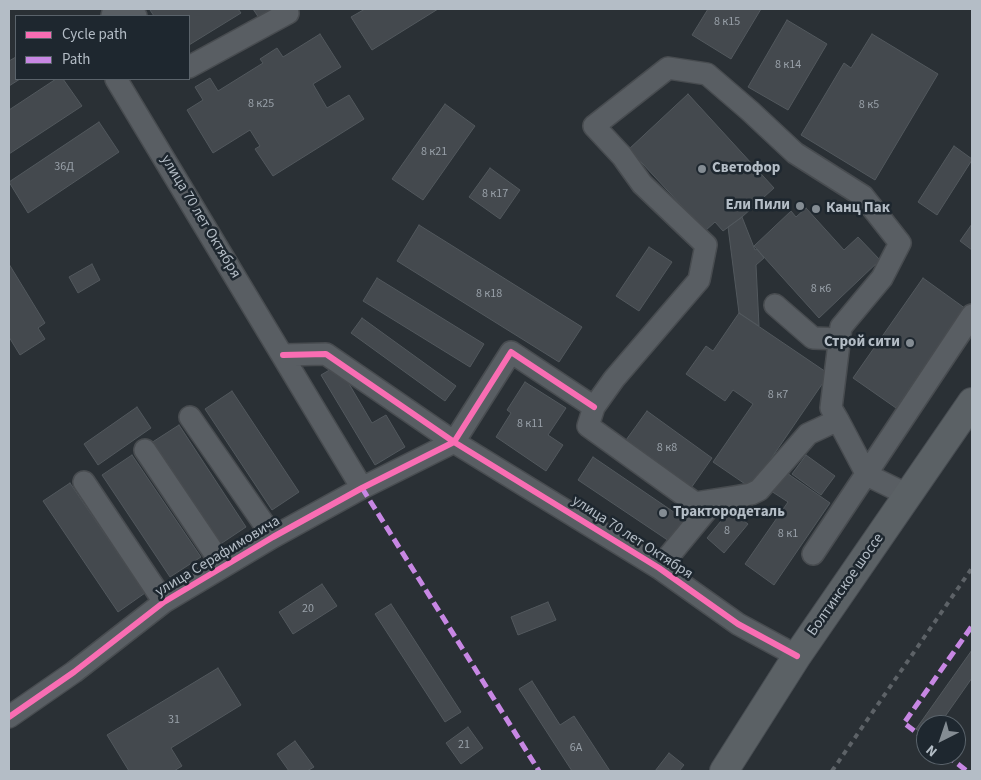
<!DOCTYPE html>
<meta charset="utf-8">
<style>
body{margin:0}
#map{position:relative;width:981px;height:780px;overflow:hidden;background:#2a3035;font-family:"Source Sans 3",sans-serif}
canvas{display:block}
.frame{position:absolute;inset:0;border:10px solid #b4bdc6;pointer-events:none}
.legend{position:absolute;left:15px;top:15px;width:175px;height:65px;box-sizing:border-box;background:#1e272f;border:1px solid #5a636b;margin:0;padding:6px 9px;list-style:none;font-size:15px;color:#b4bdc6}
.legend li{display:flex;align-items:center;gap:10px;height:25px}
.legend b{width:25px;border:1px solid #5a636b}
.north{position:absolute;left:916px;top:715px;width:50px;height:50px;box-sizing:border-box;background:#1e272f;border:1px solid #5a636b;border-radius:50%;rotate:221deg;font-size:14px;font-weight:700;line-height:20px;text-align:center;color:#b4bdc6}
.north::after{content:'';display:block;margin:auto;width:18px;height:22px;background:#848c93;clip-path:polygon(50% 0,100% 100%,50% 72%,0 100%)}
</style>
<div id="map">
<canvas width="981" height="780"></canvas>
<div class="frame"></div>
<ul class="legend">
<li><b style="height:6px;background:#f96db3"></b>Cycle path</li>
<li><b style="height:6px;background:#c787e3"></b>Path</li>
</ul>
<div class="north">N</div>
</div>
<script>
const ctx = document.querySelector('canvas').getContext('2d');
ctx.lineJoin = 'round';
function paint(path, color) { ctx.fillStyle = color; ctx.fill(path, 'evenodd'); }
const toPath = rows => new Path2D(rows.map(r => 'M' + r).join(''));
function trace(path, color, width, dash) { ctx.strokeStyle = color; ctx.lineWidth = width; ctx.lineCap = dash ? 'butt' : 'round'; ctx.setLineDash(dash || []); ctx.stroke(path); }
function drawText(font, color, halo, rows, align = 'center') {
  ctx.font = font + ' "Source Sans 3",sans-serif'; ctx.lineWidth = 5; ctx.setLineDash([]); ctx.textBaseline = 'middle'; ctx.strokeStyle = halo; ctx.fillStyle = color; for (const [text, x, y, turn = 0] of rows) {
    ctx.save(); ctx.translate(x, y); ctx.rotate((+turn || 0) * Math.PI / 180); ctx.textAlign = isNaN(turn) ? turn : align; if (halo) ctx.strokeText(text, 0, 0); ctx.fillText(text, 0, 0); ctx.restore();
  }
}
const building = toPath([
 [151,9,238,9,241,13,189,45,189,16,154,16,150,10,151,9],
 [253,9,274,9,259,18,253,9],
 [365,9,438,9,372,50,351,17,365,9],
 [708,9,761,9,731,59,692,35,708,9],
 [787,20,827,44,788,110,748,87,787,20],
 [320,34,341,67,313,84,327,108,349,95,364,119,273,176,255,149,260,146,250,130,213,153,187,110,203,100,195,87,210,78,218,91,263,63,260,59,277,48,283,57,320,34],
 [872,34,938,74,875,180,801,135,844,63,851,68,872,34],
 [16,57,16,79,20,79,9,86,9,61,16,57],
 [56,79,63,79,82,106,9,154,9,110,56,79],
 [688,94,774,188,742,217,723,231,715,222,705,231,629,149,688,94],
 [445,104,475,126,423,200,392,179,445,104],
 [99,122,119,152,28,213,9,182,99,122],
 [954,146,972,159,972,160,937,215,918,202,954,146],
 [490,168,520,190,500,219,469,197,490,168],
 [806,208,844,250,858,237,880,260,819,318,754,246,791,211,796,217,806,208],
 [742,217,755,250,757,249,764,258,756,265,759,326,739,313,728,227,742,217],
 [972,224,972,250,960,241,972,224],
 [419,225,582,327,559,362,397,261,419,225],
 [649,247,672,262,639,311,616,296,649,247],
 [9,264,45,323,38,328,45,339,20,355,9,337,9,264],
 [92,264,100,280,78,293,69,277,92,264],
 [377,278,484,344,470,367,363,301,377,278],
 [923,278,966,309,896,408,853,378,923,278],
 [739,313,829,374,751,488,713,462,753,404,733,390,725,401,686,374,706,346,713,351,739,313],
 [362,318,456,386,445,401,351,333,362,318],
 [338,365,372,423,386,415,405,447,375,465,321,375,338,365],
 [525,382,566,408,548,435,563,445,546,471,496,437,511,413,507,410,525,382],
 [232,391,299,492,272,510,205,409,232,391],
 [137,407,151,428,98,465,84,444,137,407],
 [647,411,712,458,691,488,626,440,647,411],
 [179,425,246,527,219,545,151,443,179,425],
 [132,455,201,557,170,577,102,475,132,455],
 [806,455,835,476,821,495,792,474,806,455],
 [593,457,684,519,669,541,578,480,593,457],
 [784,471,830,503,774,585,745,564,788,502,771,491,784,471],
 [70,483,145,593,118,612,43,501,70,483],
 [730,510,748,524,724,553,707,538,730,510],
 [322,584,337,606,293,634,279,612,322,584],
 [548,602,556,620,518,635,511,617,548,602],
 [391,604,461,712,445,722,375,614,391,604],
 [972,650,972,678,939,725,926,725,926,736,916,729,972,650],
 [218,668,241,705,171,748,182,766,174,771,129,771,107,735,218,668],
 [532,681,560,725,574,716,610,771,572,771,519,689,532,681],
 [468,727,483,748,461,764,446,743,468,727],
 [295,741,314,767,307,771,289,771,277,754,295,741],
 [669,753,684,765,679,771,655,771,669,753]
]);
paint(building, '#44494e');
trace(building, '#52585d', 1);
const minor = toPath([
 [131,9,136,16],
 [112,16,114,9],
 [189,67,288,13],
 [116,79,362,488],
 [775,305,813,338,840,339],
 [283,355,326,354,454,442,659,568,738,624,797,656],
 [190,417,273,537],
 [838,420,808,434,759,490,751,494,734,497,695,503,588,426,594,407,614,379,699,280,706,245,642,184,622,156,594,126,668,68,707,74,750,111,795,153,863,196,900,243,882,278,841,327,831,408,838,420,867,475,908,495],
 [145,450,223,566],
 [84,482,164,602],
 [813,554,972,315],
 [659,568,715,500],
 [9,717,74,672,164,602,273,537,362,488,454,442,511,352,594,407]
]);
const major = toPath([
 [724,771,797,656,972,402]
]);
trace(minor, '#484c50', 24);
trace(major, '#484d52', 30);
trace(minor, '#595e63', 21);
trace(major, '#5b6165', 28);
trace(toPath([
 [832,771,972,568]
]), '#5d6267', 4, [5, 5]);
trace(toPath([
 [362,488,539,771],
 [926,740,904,723,972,626],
 [946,755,967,771]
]), '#c787e3', 5, [10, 5]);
trace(toPath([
 [283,355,326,354,454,442,659,568,738,624,797,656],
 [9,717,74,672,164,602,273,537,362,488,454,442,511,352,594,407]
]), '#f96db3', 6);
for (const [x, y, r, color] of [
 [702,169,5,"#848c93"],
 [800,206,5,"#848c93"],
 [816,209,5,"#848c93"],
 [910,343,5,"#848c93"],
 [663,513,5,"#848c93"]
]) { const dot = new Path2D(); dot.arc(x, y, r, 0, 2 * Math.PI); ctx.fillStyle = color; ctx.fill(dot); trace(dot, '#1e272f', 2); }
drawText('12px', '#98a0a8', null, [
 ["8 к15",727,22],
 ["8 к14",788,65],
 ["8 к25",261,104],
 ["8 к5",869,105],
 ["8 к21",434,152],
 ["36Д",64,167],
 ["8 к17",495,194],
 ["8 к6",821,289],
 ["8 к18",489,294],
 ["8 к7",778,395],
 ["8 к11",530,424],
 ["8 к8",667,448],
 ["8",727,531],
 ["8 к1",788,534],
 ["20",308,609],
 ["31",174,720],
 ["21",464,745],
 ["6А",576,748]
]);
drawText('bold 15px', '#b4bdc6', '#1e272f', [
 ["Светофор",712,169],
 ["Ели Пили",790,206,"right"],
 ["Канц Пак",826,209],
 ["Строй сити",900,343,"right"],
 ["Трактородеталь",673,513]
], 'left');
drawText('15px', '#b4bdc6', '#1e272f', [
 ["улица 70 лет Октября",200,217,59],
 ["улица 70 лет Октября",632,538,33],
 ["улица Серафимовича",218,557,-31],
 ["Болтинское шоссе",846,585,-55]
]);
</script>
